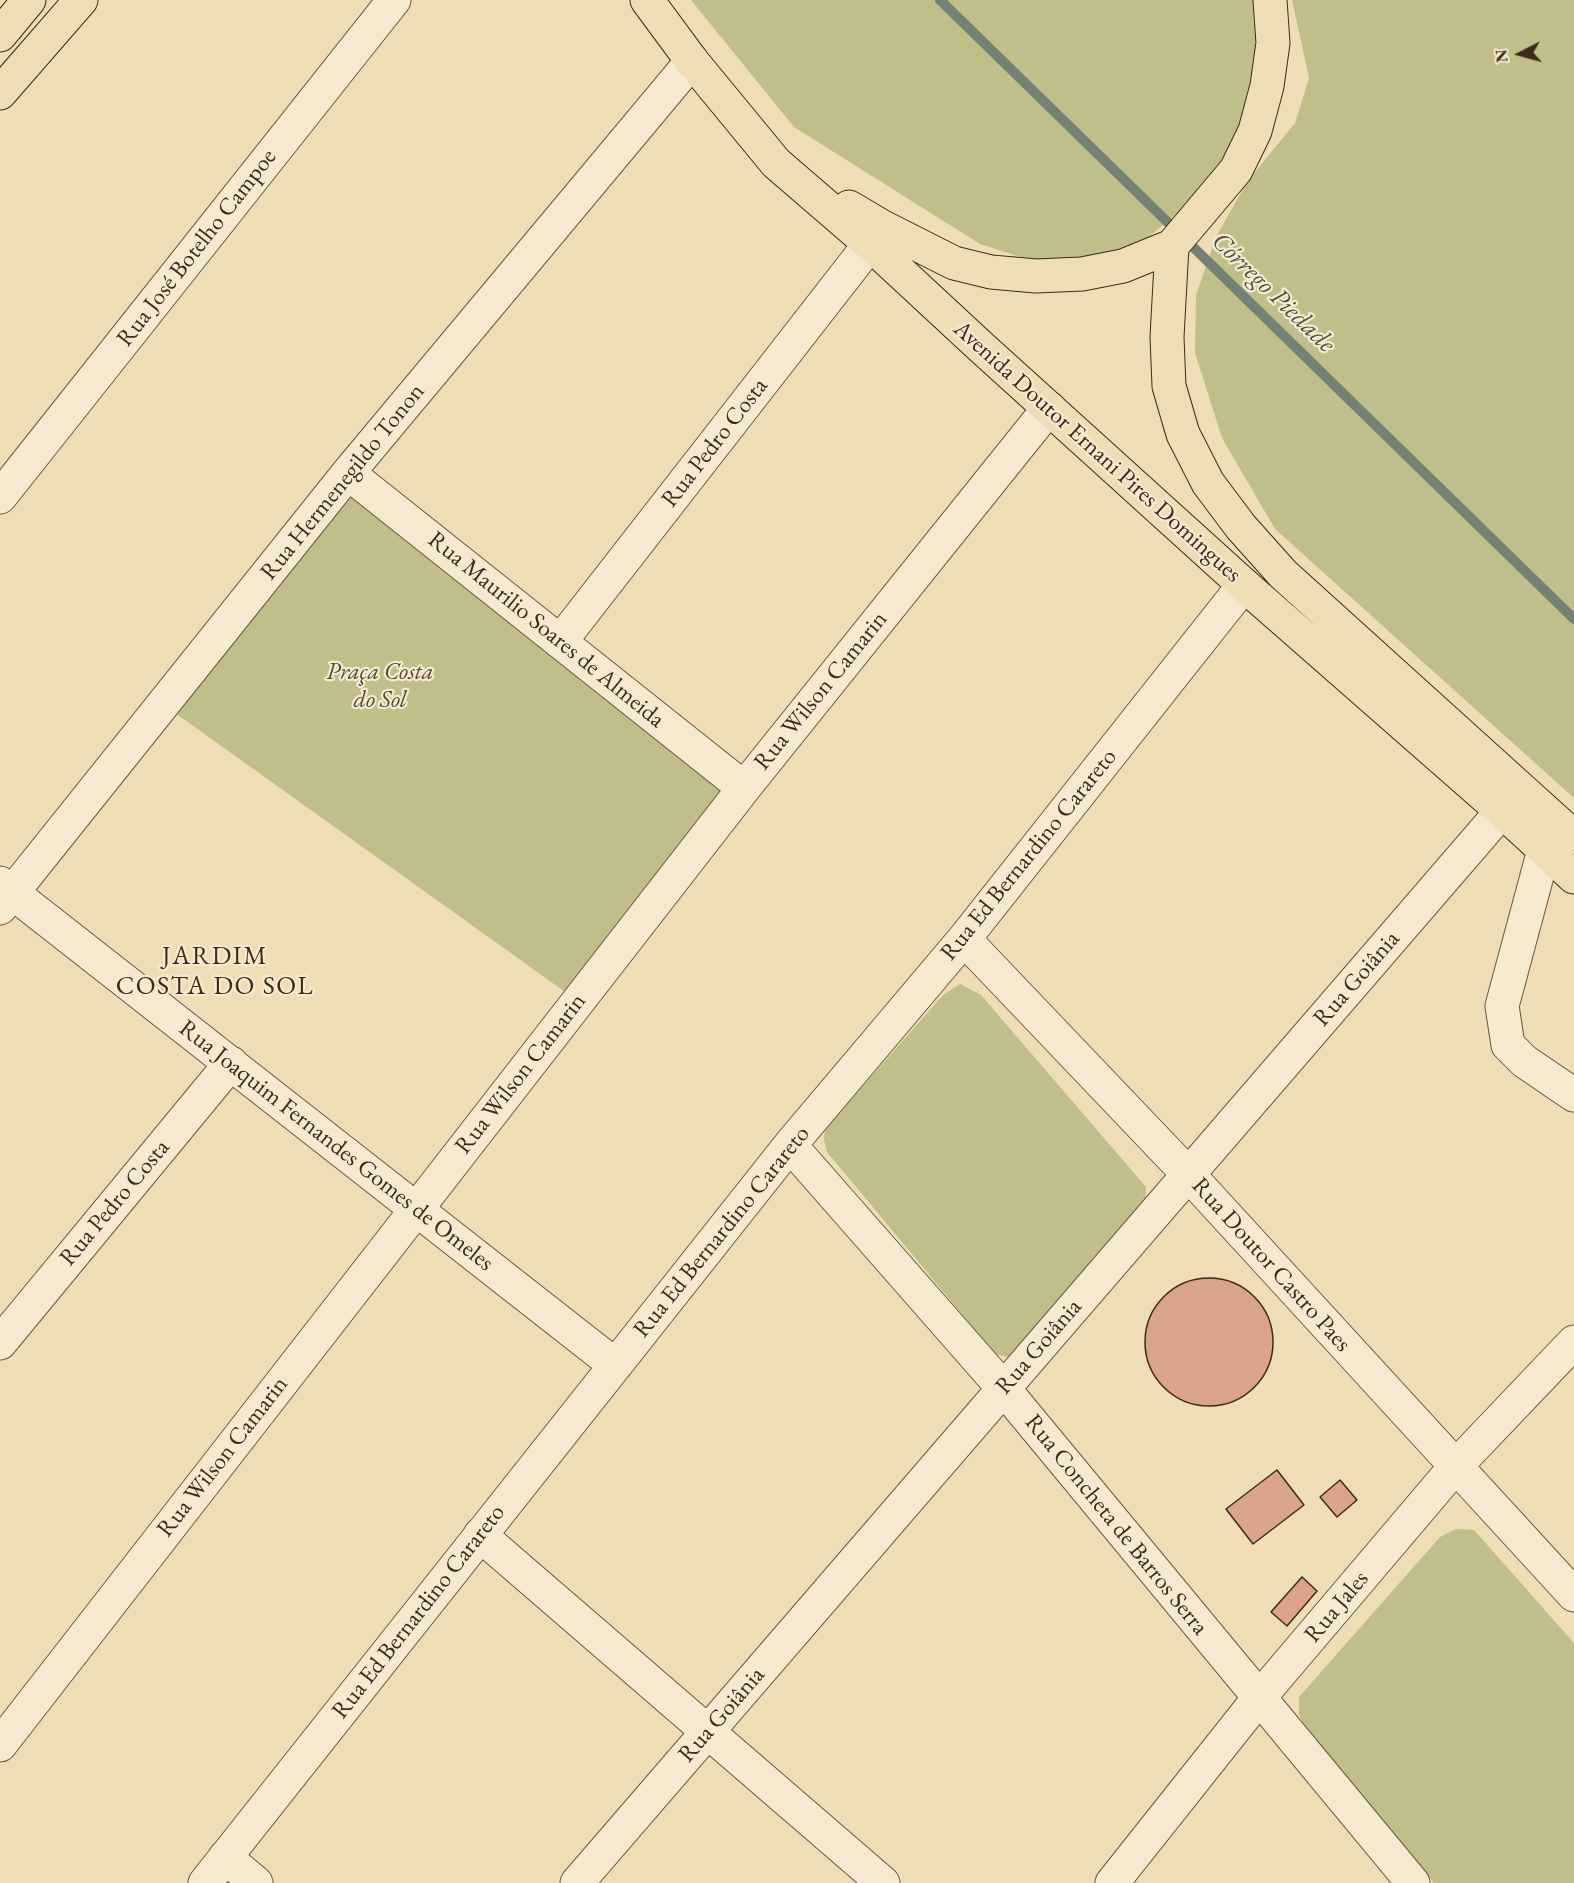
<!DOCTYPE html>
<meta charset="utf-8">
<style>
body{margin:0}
#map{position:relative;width:1574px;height:1883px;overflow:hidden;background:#efddb6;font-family:"EB Garamond",serif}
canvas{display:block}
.north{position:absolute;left:1490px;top:24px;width:60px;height:60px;-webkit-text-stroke:4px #f5e9d0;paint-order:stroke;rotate:264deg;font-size:16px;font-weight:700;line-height:24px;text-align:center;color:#3b2c1a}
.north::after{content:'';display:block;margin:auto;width:21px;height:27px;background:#3b2c1a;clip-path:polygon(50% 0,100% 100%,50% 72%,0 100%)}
</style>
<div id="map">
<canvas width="1574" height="1883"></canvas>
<div class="north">N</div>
</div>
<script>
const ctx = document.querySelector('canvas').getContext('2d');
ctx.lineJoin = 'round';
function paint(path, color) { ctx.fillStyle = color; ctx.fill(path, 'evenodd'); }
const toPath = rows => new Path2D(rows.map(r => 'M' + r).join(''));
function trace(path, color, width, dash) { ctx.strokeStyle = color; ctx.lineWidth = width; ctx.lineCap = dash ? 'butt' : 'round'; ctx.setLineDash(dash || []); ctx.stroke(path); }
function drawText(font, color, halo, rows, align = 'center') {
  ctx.font = font + ' "EB Garamond",serif'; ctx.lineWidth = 4.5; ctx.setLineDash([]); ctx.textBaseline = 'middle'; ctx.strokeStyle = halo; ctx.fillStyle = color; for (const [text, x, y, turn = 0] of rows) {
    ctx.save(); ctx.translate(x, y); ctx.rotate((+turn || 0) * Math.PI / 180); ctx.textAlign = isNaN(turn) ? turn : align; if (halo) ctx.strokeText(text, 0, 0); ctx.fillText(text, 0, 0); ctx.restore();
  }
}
paint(toPath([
 [691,0,1254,0,1260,68,1226,166,1180,211,1127,255,1080,263,1027,259,980,244,794,127],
 [1292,0,1574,0,1574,798,1275,529,1222,438,1195,353,1196,295,1216,237,1247,182,1295,123,1309,78],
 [350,483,732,788,568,994,171,710],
 [960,984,981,995,1146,1187,1145,1205,1010,1358,995,1354,827,1152,824,1140,825,1129,943,995],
 [1456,1529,1474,1530,1574,1643,1574,1883,1434,1883,1309,1734,1299,1715,1299,1697,1440,1537]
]), '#c0bf89');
trace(toPath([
 [940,0,1574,619]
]), '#748275', 10);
const building = toPath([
 '1145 1342a64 64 0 1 1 128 0a64 64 0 1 1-128 0Z',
 [1277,1470,1304,1505,1253,1544,1226,1509,1277,1470],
 [1340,1480,1357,1500,1337,1517,1320,1497,1340,1480],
 [1302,1577,1317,1591,1287,1626,1271,1612,1302,1577]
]);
paint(building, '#daa48b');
trace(building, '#3b2c1a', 1.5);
const minor = toPath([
 [348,473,744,788],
 [0,497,394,0],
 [560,642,870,244],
 [1544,850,1502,1006,1508,1045,1524,1061,1574,1095],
 [0,883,615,1365],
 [0,908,348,473,692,61],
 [964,939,1188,1174,1574,1595],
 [790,1145,1004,1389,1413,1883],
 [0,1343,231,1063],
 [480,1535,883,1883],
 [0,1745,744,788,1049,408],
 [225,1857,256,1883],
 [205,1883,790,1145,964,939,1244,585],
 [577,1883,1502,811],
 [1112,1883,1259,1698,1455,1467,1574,1342]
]);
const major = toPath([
 [647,0,692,61,776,163,870,244,980,346,1244,585,1502,811,1574,877],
 [1270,0,1273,43,1267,86,1255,131,1236,170,1172,246,1167,337,1169,386,1183,434,1208,483,1241,527,1283,574,1574,837],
 [0,35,29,0],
 [0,93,81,0],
 [849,207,881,226,954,263,991,272,1036,276,1082,274,1123,266,1172,246]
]);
trace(minor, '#685841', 35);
trace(major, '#3b2c1a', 35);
trace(minor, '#f5e9d0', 33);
trace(major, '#efddb6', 33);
drawText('24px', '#3b2c1a', '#f5e9d0', [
 ["Rua José Botelho Campoe",197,248,-52],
 ["Rua Pedro Costa",715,443,-52],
 ["Avenida Doutor Ernani Pires Domingues",1097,452,42],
 ["Rua Hermenegildo Tonon",343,482,-51],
 ["Rua Maurilio Soares de Almeida",546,630,39],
 ["Rua Wilson Camarin",821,691,-51],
 ["Rua Ed Bernardino Carareto",1029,855,-51],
 ["Rua Goiânia",1357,979,-49],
 ["Rua Wilson Camarin",521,1074,-52],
 ["Rua Joaquim Fernandes Gomes de Omeles",336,1146,38],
 ["Rua Pedro Costa",115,1203,-50],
 ["Rua Ed Bernardino Carareto",722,1232,-51],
 ["Rua Doutor Castro Paes",1271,1265,48],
 ["Rua Goiânia",1039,1347,-49],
 ["Rua Wilson Camarin",223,1457,-52],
 ["Rua Concheta de Barros Serra",1116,1525,51],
 ["Rua Jales",1337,1607,-50],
 ["Rua Ed Bernardino Carareto",419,1612,-52],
 ["Rua Goiânia",722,1715,-49]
]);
drawText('italic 24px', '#564930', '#f5e9d0', [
 ["Praça Costa",380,672],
 ["do Sol",380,700]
]);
drawText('italic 26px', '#535040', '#f5e9d0', [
 ["Córrego Piedade",1273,293,44]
]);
ctx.letterSpacing = '1.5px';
drawText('26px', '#3b2c1a', '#f5e9d0', [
 ["JARDIM",215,957],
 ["COSTA DO SOL",215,987]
]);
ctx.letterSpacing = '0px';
</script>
